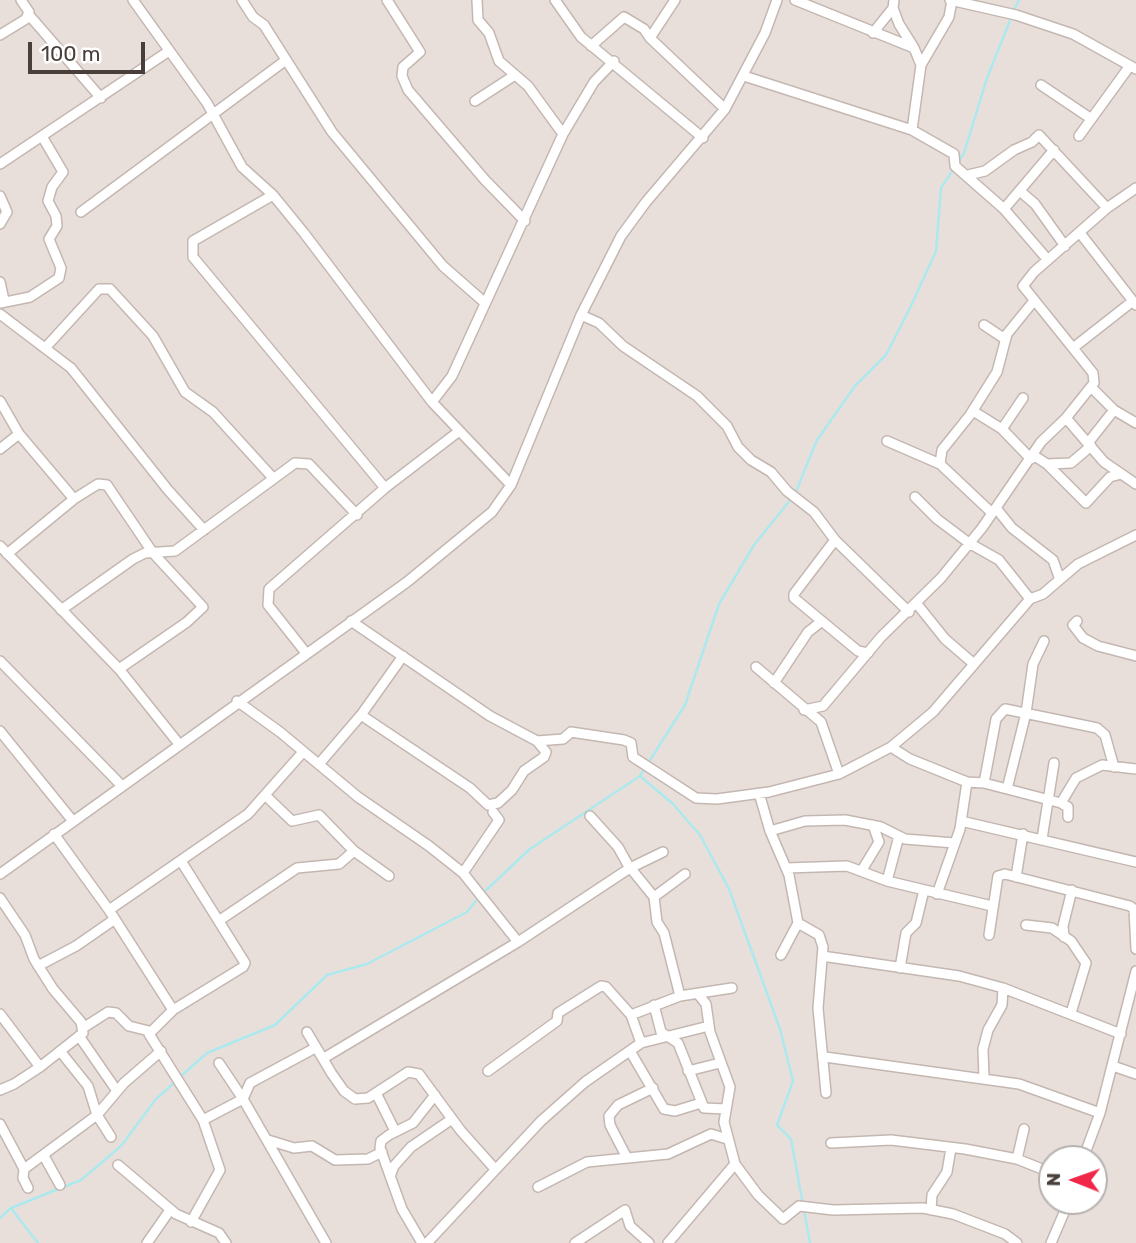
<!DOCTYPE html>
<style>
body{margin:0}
#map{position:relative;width:1136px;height:1243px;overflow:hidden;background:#f5efec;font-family:Rubik,sans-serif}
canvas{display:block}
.north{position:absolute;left:1038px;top:1145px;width:70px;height:70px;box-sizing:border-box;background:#fff;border:2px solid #b6b2b0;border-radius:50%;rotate:271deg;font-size:19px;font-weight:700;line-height:28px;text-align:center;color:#493e39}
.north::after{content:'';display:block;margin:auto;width:24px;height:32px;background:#f1274a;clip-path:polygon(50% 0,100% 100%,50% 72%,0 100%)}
.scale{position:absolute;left:28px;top:42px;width:117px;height:32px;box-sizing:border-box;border:4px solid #493e39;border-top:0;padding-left:9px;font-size:21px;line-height:24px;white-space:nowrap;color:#493e39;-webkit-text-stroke:5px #fff;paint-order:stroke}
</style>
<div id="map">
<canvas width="1136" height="1243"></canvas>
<div class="north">N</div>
<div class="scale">100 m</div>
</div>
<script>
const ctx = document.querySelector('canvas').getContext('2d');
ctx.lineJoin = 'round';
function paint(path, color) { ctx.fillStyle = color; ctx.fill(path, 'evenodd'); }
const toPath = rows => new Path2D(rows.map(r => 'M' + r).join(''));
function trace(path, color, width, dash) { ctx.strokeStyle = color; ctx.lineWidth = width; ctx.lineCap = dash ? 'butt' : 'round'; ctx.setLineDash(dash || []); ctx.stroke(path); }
paint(toPath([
 [0,0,1136,0,1136,1243,0,1243],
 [1052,1159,1094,1159,1094,1201,1052,1201]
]), '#e9dfda');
trace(toPath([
 [1013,12,1019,0],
 [795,494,817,440,855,386,886,355,911,306,936,251,941,188,964,153,987,78,1011,18],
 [640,776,673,804,700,835,729,889,780,1029,793,1081,777,1125,791,1139,810,1243],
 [483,893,530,849,640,776,685,705,719,604,754,545,791,499],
 [180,1077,207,1053,275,1025,327,975,367,964,467,912,478,898],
 [11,1208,38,1243],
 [0,1218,11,1208,81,1180,121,1146,156,1099,176,1081]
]), '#ace9ee', 2.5);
const minor = toPath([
 [133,0,207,103,242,167,273,195,304,233,432,402,511,485],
 [242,0,253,17,264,25,332,132,443,266,484,302],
 [387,0,420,52,403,67,402,76,408,90,485,180,525,221],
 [477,0,478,20,489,33,499,61,528,86,563,134],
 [555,0,581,37,703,138],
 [795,0,914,48,921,65],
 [894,0,893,8,899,24,914,48],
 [950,0,1016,15,1073,34,1136,69],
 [29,15,101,98],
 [873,33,893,8],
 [0,35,26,19,29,12,21,0],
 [650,38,675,0],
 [591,46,624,17,644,29,650,38,725,109],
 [744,76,912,130,954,154,955,166,1004,209,1048,260],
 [1041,85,1090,118],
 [475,101,515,75],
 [912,130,921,65,949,17,952,0],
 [1079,136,1129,67],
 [0,164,169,51],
 [968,175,985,171,1014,150,1032,142,1039,135,1107,208],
 [1020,191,1035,204,1065,246],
 [273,195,193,241,193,257,385,488],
 [0,196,7,212,0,224],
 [1004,209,1054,150],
 [81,212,286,60],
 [1080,233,1136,305],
 [0,282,4,300],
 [0,303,30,297,59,278,61,268,49,239,57,226,56,216,48,201,52,187,63,172,43,138],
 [0,314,71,368,168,490,204,530],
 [581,315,599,323,623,346,697,396,727,426,738,447,751,460,771,472,787,491,814,512,835,540,909,612],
 [984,325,1005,339],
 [46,347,99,289,110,289,153,336,185,392,213,412,273,478],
 [1073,348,1133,301],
 [1091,387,1114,410,1136,423],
 [0,401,19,434,74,499,98,484,107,485,153,553,203,607,187,622,119,669],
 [432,402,452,376,563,134,594,82,614,61],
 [973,411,1002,429,1031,459],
 [1066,418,1104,462,1136,484],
 [1002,429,1023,398],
 [887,441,940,464,992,513],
 [1088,443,1114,410],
 [0,449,19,434],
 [1033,455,1047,464,1086,503,1110,477,1121,474],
 [940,464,942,450,970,415,997,372,1007,334,1033,302],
 [1047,464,1071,463,1091,446],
 [915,497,937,519,969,543,999,560,1030,599],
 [996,508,1012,528,1053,560,1059,577],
 [835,540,794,594,794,598,858,651,868,653],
 [0,546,119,669,179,744],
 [7,554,74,499],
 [917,604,945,639,974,664],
 [61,610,133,559,145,553,175,551,295,463,309,464,357,515],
 [351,621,490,716,537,741,546,752,544,757,524,771,512,790,498,803,488,805,470,788,361,715],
 [1077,621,1073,625,1083,638,1098,646,1136,656],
 [306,653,268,605,269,589,385,488,458,432],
 [0,661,122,786],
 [756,667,821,722,839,774],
 [774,683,808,632,822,621],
 [237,701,280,732,358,797,429,846,463,873,518,942],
 [804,710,823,706,881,637,941,578,982,528,1041,442,1066,418,1094,383,1093,373,1023,286,1034,272,1107,208,1136,188],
 [0,731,72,820],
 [537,741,563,739,571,732,624,740,631,743,633,757,696,798,717,799,769,792,839,774,891,747,933,712,1030,599,1043,594,1078,564,1136,535],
 [891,747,910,759,967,782,984,783,1061,803,1068,807,1068,817],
 [319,764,361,715,403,656],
 [984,783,996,719,1005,709,1097,728,1105,735,1114,767],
 [1007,789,1026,713,1033,664,1044,641],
 [759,793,770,831,789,875,798,923,819,935,823,947,818,1008,826,1093],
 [265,795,292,821,319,815,354,851,389,876],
 [1061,803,1076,778,1102,765,1136,769],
 [590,816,618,847,628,865,654,897,657,922,664,933,680,996],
 [961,821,1136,862],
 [770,831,805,821,845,820,881,827,905,839,954,843],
 [54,834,109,910,173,1010,149,1034,203,1120,243,1099,326,1243],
 [1042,839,1054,763],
 [786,868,847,866,887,881,992,906],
 [862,870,879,842,873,825],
 [463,873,499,820,493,812],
 [0,874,407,582,492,512,511,485,581,315,621,236,646,202,725,109,765,33,777,0],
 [1016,877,1023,834],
 [887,881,899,836],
 [937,894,960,829,967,782],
 [654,897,685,874],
 [0,898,25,935,34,959,53,989,81,1022,83,1033,40,1067,14,1084,0,1090],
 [109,910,248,814,303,752],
 [220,920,297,868,339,864,354,851],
 [1026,925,1052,928,1071,941,1086,963,1071,1013],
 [989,935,998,876,1005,874,1130,906,1134,909,1136,949],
 [1064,937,1063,926,1072,890],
 [781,955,798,923],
 [822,956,959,976,1003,988,1121,1034],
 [38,966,76,946,115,919],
 [900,968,906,933,916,923,924,890],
 [698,994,706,1004,710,1032,730,1087,724,1122,735,1164,758,1195,783,1219,799,1206,833,1210,923,1208,953,1214,1005,1234,1017,1243],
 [654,1005,661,1032,678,1043,704,1108,726,1109],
 [173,1010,243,967,245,963,181,861],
 [0,1014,40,1067],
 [631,1015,680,996,732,988],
 [83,1028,108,1012,116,1013,129,1026,149,1031],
 [307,1032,332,1074,344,1091,355,1099,368,1098,408,1072,419,1074,461,1131,495,1169],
 [79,1036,117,1091],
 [60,1051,88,1086,97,1115,111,1137],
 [630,1051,664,1109,675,1111,701,1103],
 [825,1057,1019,1084,1100,1113],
 [324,1058,518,942,630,868,663,852],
 [219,1063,243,1099],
 [1113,1066,1136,1074],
 [488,1071,557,1021,558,1013,601,986,606,987,631,1015,641,1043],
 [688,1071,720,1063],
 [984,1079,983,1049,988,1030,1002,1005,1003,988],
 [376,1093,395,1131],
 [243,1099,250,1083,315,1048],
 [0,1124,24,1169,23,1178,28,1188],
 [268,1140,294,1148,312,1146,335,1160,368,1159,382,1152],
 [831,1143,891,1140,965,1149,1017,1159,1052,1173],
 [44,1156,60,1185],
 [626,1156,610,1125,609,1116,618,1105,653,1088],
 [1017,1159,1024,1129],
 [1083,1159,1100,1113,1136,971],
 [118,1165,176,1214,219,1233,226,1243],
 [24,1169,97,1115,124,1083,161,1051],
 [391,1174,394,1166,411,1147,452,1119],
 [538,1187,587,1162,668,1154,711,1134,727,1139],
 [931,1210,932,1195,947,1172,951,1148],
 [191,1222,220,1170,203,1120],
 [147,1243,170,1210],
 [422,1243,402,1209,380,1148,381,1141,389,1135,413,1123,435,1095],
 [427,1243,541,1121,585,1082,641,1043,709,1026],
 [575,1243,625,1210,630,1226,649,1243],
 [668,1243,735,1164],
 [1051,1243,1069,1201]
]);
trace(minor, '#c4b7b1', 12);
trace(minor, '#fff', 9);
</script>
